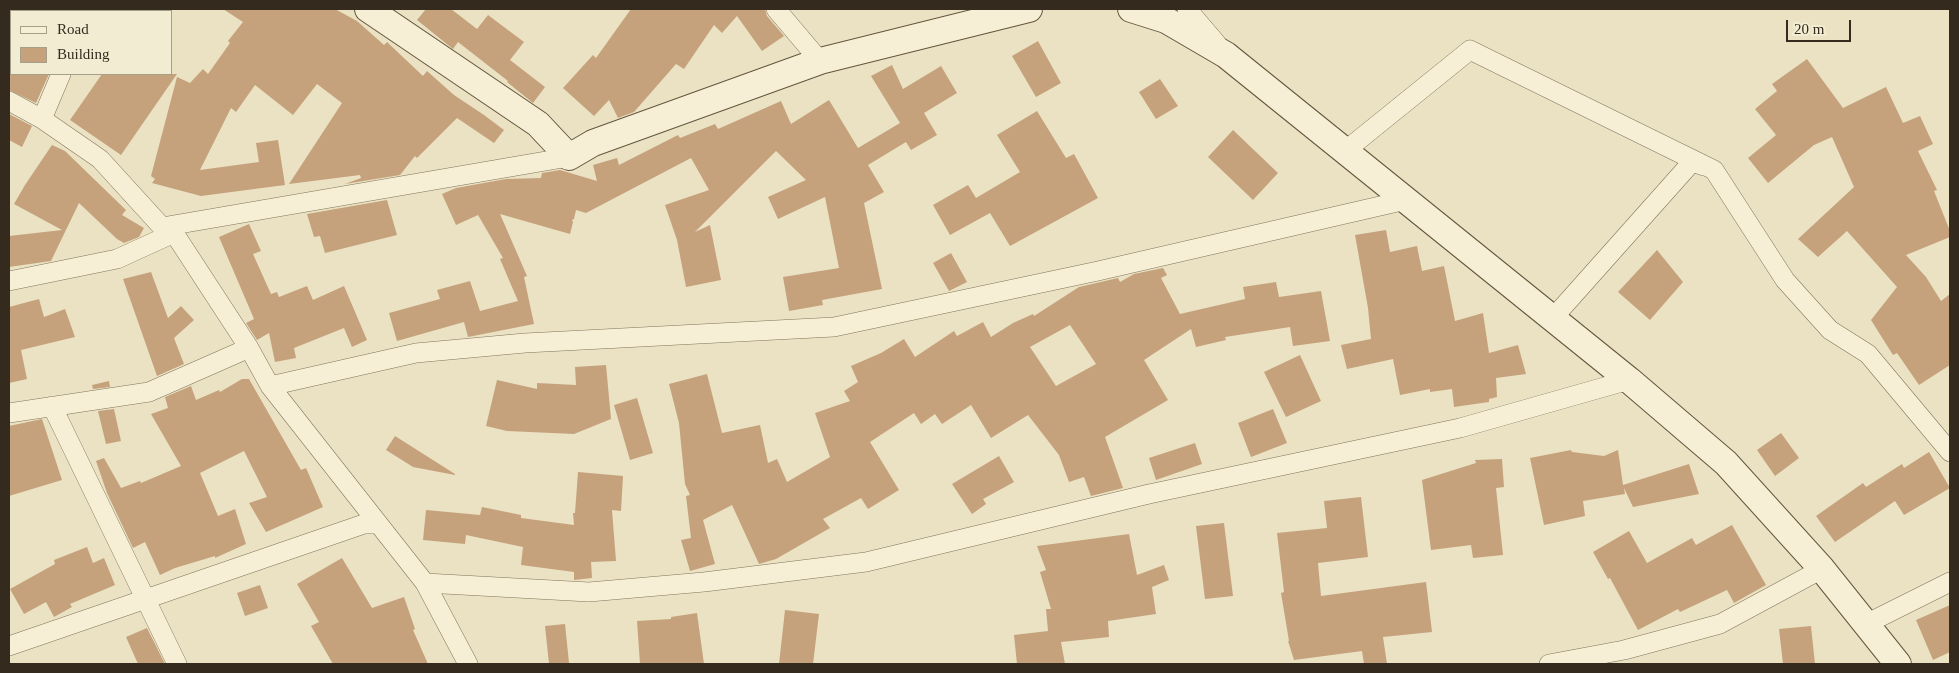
<!DOCTYPE html>
<style>
body{margin:0}
#map{position:relative;width:1959px;height:673px;overflow:hidden;background:#eae2c3;font-family:"Times New Roman",serif}
canvas{display:block}
.frame{position:absolute;inset:0;border:10px solid #342b1e;pointer-events:none}
.legend{position:absolute;left:10px;top:10px;width:162px;height:65px;box-sizing:border-box;background:#f2ecd2;border:1px solid #a69f8a;margin:0;padding:6px 9px;list-style:none;font-size:15px;color:#342b1e}
.legend li{display:flex;align-items:center;gap:10px;height:25px}
.legend b{width:25px;border:1px solid #a69f8a}
.scale{position:absolute;left:1786px;top:20px;width:65px;height:22px;box-sizing:border-box;border:2px solid #342b1e;border-top:0;padding-left:6px;font-size:15px;line-height:18px;white-space:nowrap;color:#342b1e;-webkit-text-stroke:4px #f2ecd2;paint-order:stroke}
</style>
<div id="map">
<canvas width="1959" height="673"></canvas>
<div class="frame"></div>
<ul class="legend">
<li><b style="height:6px;background:#f6efd5"></b>Road</li>
<li><b style="height:14px;background:#c5a27c"></b>Building</li>
</ul>
<div class="scale">20 m</div>
</div>
<script>
const ctx = document.querySelector('canvas').getContext('2d');
ctx.lineJoin = 'round';
function paint(path, color) { ctx.fillStyle = color; ctx.fill(path, 'evenodd'); }
const toPath = rows => new Path2D(rows.map(r => 'M' + r).join(''));
function trace(path, color, width, dash) { ctx.strokeStyle = color; ctx.lineWidth = width; ctx.lineCap = dash ? 'butt' : 'round'; ctx.setLineDash(dash || []); ctx.stroke(path); }
paint(toPath([
 [223,9,335,9,357,21,384,45,387,42,423,76,427,71,454,95,484,115,504,130,494,143,457,118,417,158,415,156,400,175,345,184,361,178,360,175,289,184,342,103,317,84,293,115,255,85,236,112,231,108,200,170,259,162,256,143,278,140,285,185,201,196,152,183,155,179,151,176,177,77,190,83,203,69,208,74,230,43,228,41,243,22],
 [426,9,451,9,477,29,488,15,524,42,510,60,545,87,533,103,507,82,508,81,458,42,453,49,417,20],
 [631,9,765,9,767,16,784,36,762,51,737,16,722,33,714,25,684,69,676,64,634,112,618,118,609,100,594,116,563,88,593,55,596,58],
 [1038,41,1061,83,1036,97,1012,56],
 [1807,59,1843,108,1886,87,1903,123,1920,116,1933,144,1918,151,1937,190,1934,191,1950,231,1950,237,1906,255,1926,277,1941,301,1950,294,1950,365,1919,385,1897,353,1893,355,1871,320,1897,287,1847,231,1818,257,1798,239,1854,187,1832,137,1814,145,1768,183,1748,158,1776,135,1755,109,1777,91,1772,84],
 [892,65,903,89,941,66,957,93,924,113,937,135,911,150,906,142,868,165,884,192,864,203,882,289,822,300,823,305,789,311,783,277,839,268,825,197,778,219,768,197,806,180,776,151,695,232,710,225,721,280,686,287,677,240,665,205,709,190,691,158,586,213,576,210,574,219,572,220,573,222,570,234,500,214,527,276,524,277,534,324,468,337,464,322,397,341,389,313,440,299,437,290,470,281,480,311,518,301,500,259,503,258,478,215,456,225,442,194,456,188,506,179,541,178,542,173,560,170,597,181,593,165,617,158,619,165,678,135,680,138,715,124,718,129,781,101,791,124,829,100,858,148,900,123,871,76],
 [9,74,49,74,36,103,9,90],
 [102,74,177,74,121,155,70,120],
 [1160,79,1178,106,1156,119,1139,92],
 [1037,111,1066,158,1074,154,1098,198,1010,246,990,213,950,235,933,205,968,185,976,198,1020,172,997,135],
 [9,114,32,126,22,147,9,140],
 [1233,130,1278,173,1253,200,1208,157],
 [52,145,65,151,126,210,122,215,144,228,139,237,124,243,117,239,79,203,51,261,9,267,9,236,62,230,14,204,25,185],
 [387,200,397,235,325,253,320,236,314,237,307,214],
 [249,224,261,251,253,254,271,294,277,292,279,297,307,286,313,300,344,286,367,340,352,347,344,328,294,348,296,358,275,362,269,333,257,340,246,323,254,319,219,237],
 [1386,230,1390,252,1417,246,1422,271,1444,266,1455,321,1483,313,1489,353,1518,345,1526,374,1496,378,1497,397,1489,399,1489,402,1454,407,1452,389,1430,392,1430,389,1400,395,1393,359,1347,369,1341,345,1371,339,1368,308,1355,235],
 [1657,250,1683,282,1650,320,1618,292],
 [951,253,967,282,949,291,933,263],
 [1163,268,1167,275,1161,278,1180,314,1245,299,1243,287,1276,282,1279,297,1321,291,1330,341,1293,346,1290,327,1225,337,1226,340,1196,347,1191,329,1144,360,1168,400,1105,437,1123,488,1091,496,1084,477,1069,482,1059,455,1028,415,991,438,971,405,942,424,935,414,921,424,914,413,870,442,899,490,868,509,861,498,823,519,830,528,776,559,759,564,732,505,703,520,715,564,690,571,681,540,691,538,686,496,690,495,685,484,679,423,669,384,707,374,722,433,760,425,768,463,777,459,787,482,830,457,815,413,850,401,844,391,858,382,851,366,881,353,904,339,915,357,954,331,957,336,983,322,991,337,1013,323,1033,314,1034,316,1079,287,1118,278,1120,282,1134,274],
 [1070,325,1096,364,1056,386,1030,347],
 [151,272,168,318,181,306,194,320,174,338,184,364,157,376,123,279],
 [39,299,44,317,65,309,75,337,21,350,27,379,9,383,9,307],
 [1300,355,1321,401,1286,417,1264,372],
 [606,365,611,419,574,434,507,431,486,426,497,380,537,389,537,383,576,385,575,367],
 [242,379,249,379,301,470,306,468,323,507,266,532,249,503,267,497,244,451,200,473,218,516,235,509,246,544,215,558,215,556,175,568,160,575,145,542,133,548,107,493,96,461,104,458,121,488,140,481,141,483,181,466,151,414,168,408,165,397,191,386,196,400,219,390,220,392],
 [109,381,110,387,93,389,92,385],
 [637,398,653,453,630,460,614,405],
 [114,409,121,441,106,444,98,411],
 [1273,409,1287,443,1251,457,1238,423],
 [42,419,62,480,9,496,9,426],
 [1781,433,1799,458,1775,476,1757,450],
 [395,436,455,474,455,475,413,467,386,450],
 [1195,443,1202,464,1156,480,1149,458],
 [1571,450,1572,452,1604,456,1618,450,1623,485,1689,464,1699,494,1633,507,1624,488,1625,494,1583,501,1585,516,1544,525,1530,458],
 [1929,452,1950,488,1904,515,1895,501,1835,542,1816,516,1863,483,1866,487,1902,464,1904,468],
 [999,456,1014,482,983,499,986,504,972,514,952,484],
 [1502,459,1504,487,1496,488,1503,555,1473,558,1471,545,1431,550,1422,480,1476,463,1475,460],
 [578,472,623,476,621,511,612,510,616,561,591,562,592,578,574,580,574,572,521,565,523,547,466,535,465,544,423,540,426,510,480,515,482,507,521,515,521,518,574,525,573,513,575,513],
 [1361,497,1368,557,1318,563,1321,596,1426,582,1432,632,1383,637,1387,664,1364,664,1362,651,1294,660,1288,641,1289,641,1281,593,1284,592,1277,533,1327,528,1324,501],
 [1224,523,1233,596,1205,599,1196,526],
 [1732,525,1766,585,1734,603,1727,590,1680,612,1678,609,1638,630,1610,578,1608,579,1593,552,1629,531,1647,563,1692,538,1696,545],
 [1129,534,1137,575,1164,565,1169,580,1152,587,1156,614,1108,621,1109,637,1061,642,1065,664,1017,664,1014,635,1048,631,1046,609,1051,609,1040,572,1046,570,1037,546],
 [87,547,93,563,104,558,115,585,70,604,72,607,54,617,46,602,24,614,10,589,55,564,54,560],
 [342,558,372,608,404,597,415,629,413,630,428,664,333,664,311,626,319,622,297,584],
 [260,585,268,608,245,616,237,593],
 [1950,605,1950,652,1933,660,1916,620],
 [785,610,819,614,813,664,779,664],
 [697,613,704,664,640,664,637,621,671,619,671,617],
 [565,624,569,663,549,664,545,626],
 [1811,626,1815,664,1783,664,1779,629],
 [147,628,165,664,138,664,126,637]
]), '#c5a27c');
const street = toPath([
 [776,9,820,61],
 [1187,9,1217,44],
 [87,11,88,9],
 [9,101,42,119,100,159,162,227,174,233,249,348,270,386,425,583,468,664],
 [42,119,61,74],
 [1345,151,1470,50,1714,170,1785,280,1830,330,1868,354,1950,452],
 [162,227,569,157],
 [9,281,117,259,174,233],
 [1553,318,1692,162,1704,166],
 [270,386,416,353,525,343,834,327,1098,271,1406,200],
 [52,406,177,664],
 [9,413,149,392,249,348],
 [425,583,589,592,704,582,866,562,1149,494,1460,428,1629,380],
 [1866,624,1950,582],
 [9,646,364,524,378,524],
 [1549,664,1624,650,1720,624,1822,569]
]);
const secondary = toPath([
 [368,9,538,124,569,157,593,143,820,61,1029,9],
 [1131,9,1166,20,1226,55,1629,380,1726,463,1822,569,1898,664]
]);
trace(street, '#82745b', 20);
trace(secondary, '#64553e', 28);
trace(street, '#f6efd5', 19);
trace(secondary, '#f6efd5', 26);
</script>
